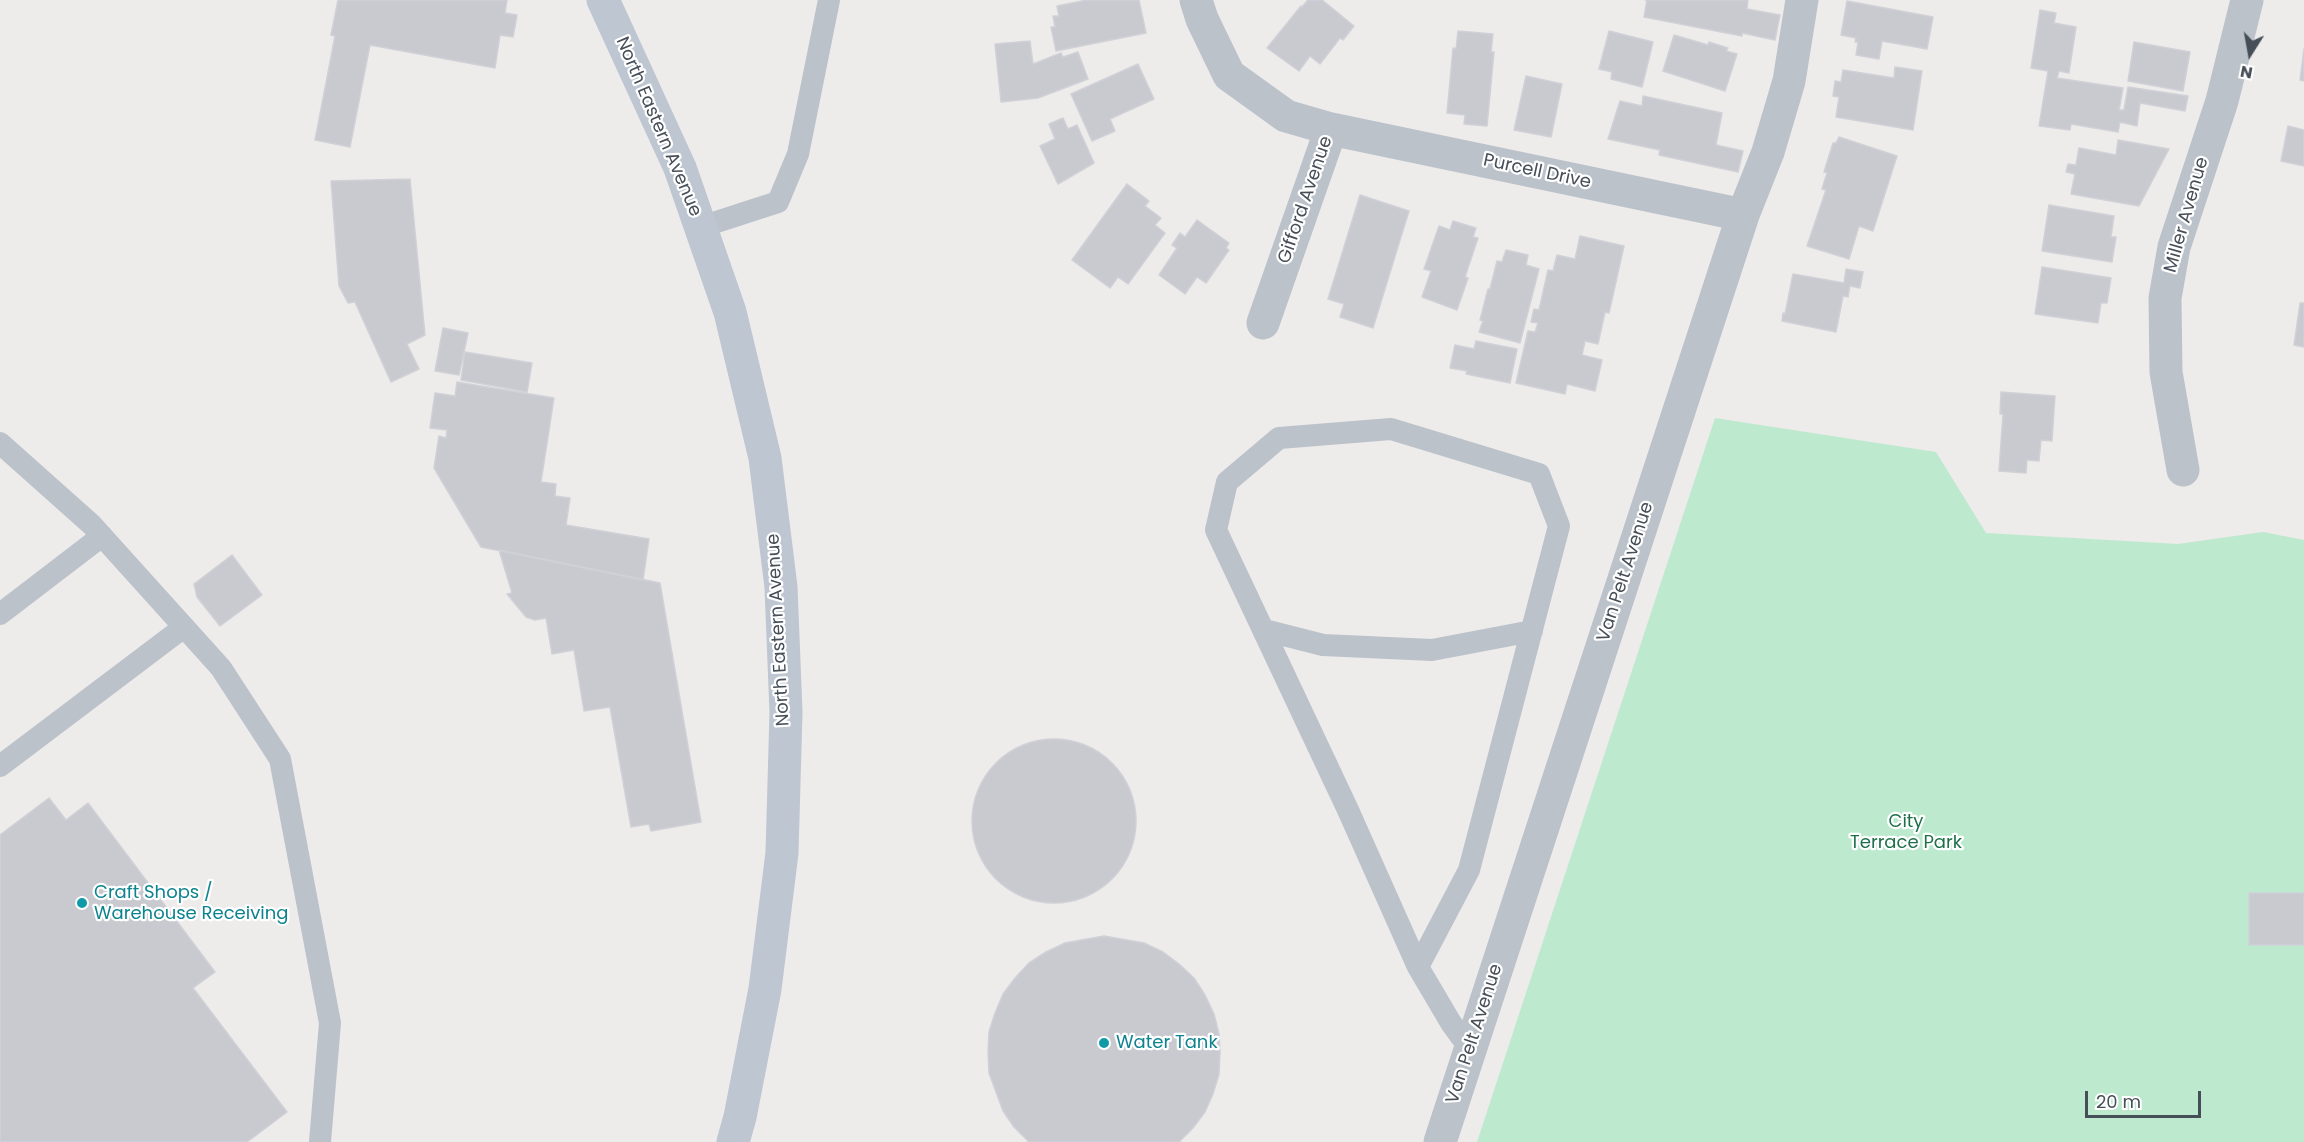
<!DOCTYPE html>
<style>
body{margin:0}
#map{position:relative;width:2304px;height:1142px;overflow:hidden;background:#eeebeb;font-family:Poppins,sans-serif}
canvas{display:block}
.north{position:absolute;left:2220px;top:24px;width:60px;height:60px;-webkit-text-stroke:4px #fff;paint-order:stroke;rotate:191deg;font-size:16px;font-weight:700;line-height:24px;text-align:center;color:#464e57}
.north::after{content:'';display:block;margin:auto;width:21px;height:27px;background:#464e57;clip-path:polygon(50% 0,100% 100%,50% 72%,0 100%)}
.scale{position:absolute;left:2085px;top:1091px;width:116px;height:27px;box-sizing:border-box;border:3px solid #464e57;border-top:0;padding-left:8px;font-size:18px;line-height:21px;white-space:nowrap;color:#464e57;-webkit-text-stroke:4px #fff;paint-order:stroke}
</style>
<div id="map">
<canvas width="2304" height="1142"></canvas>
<div class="north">N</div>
<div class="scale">20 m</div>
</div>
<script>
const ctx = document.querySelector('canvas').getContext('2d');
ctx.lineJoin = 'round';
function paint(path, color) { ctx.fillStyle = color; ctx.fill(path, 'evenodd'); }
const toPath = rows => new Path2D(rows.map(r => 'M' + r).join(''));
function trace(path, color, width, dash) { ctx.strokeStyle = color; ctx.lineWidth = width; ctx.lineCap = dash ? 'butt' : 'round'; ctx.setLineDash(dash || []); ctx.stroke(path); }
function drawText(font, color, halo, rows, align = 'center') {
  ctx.font = font + ' Poppins,sans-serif'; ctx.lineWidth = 4.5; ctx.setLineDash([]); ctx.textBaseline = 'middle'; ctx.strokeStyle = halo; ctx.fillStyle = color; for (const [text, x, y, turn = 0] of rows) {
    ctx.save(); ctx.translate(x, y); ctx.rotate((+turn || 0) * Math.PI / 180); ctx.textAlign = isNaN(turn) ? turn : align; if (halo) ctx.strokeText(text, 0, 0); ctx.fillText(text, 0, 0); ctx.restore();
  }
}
paint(toPath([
 [1715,418,1936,452,1986,533,2178,544,2263,532,2304,540,2304,1142,1477,1142]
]), '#bde9cf');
const building = toPath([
 [338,0,507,0,505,13,517,15,513,37,500,35,495,68,370,45,350,147,315,140,335,36,331,35,338,0],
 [1087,0,1139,0,1146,33,1056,51,1051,27,1055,27,1053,16,1059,16,1057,6,1087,0],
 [1308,0,1322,0,1354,26,1343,40,1340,38,1320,64,1310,56,1299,71,1267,48,1301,6,1302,7,1308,0],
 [1645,0,1748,0,1747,9,1780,15,1775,40,1742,33,1742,36,1644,17,1647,0,1645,0],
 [1847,1,1933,17,1927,49,1882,41,1879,59,1856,55,1858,42,1855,42,1856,38,1841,35,1847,1],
 [2040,10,2056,13,2054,23,2076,27,2069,73,2059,71,2057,78,2123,88,2119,110,2124,110,2128,87,2188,96,2185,111,2140,103,2137,126,2120,122,2118,132,2071,124,2070,130,2039,126,2048,71,2031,68,2040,10],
 [1458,31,1493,34,1491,52,1494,52,1487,126,1464,124,1465,115,1447,113,1453,48,1456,49,1458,31],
 [1609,31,1653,42,1642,87,1611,79,1612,72,1599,69,1609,31],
 [1674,35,1708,45,1709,42,1728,48,1726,51,1737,54,1725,91,1663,71,1674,35],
 [1030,41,1033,64,1061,53,1063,57,1078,52,1088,79,1038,98,1001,102,995,44,1030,41],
 [2134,42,2190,52,2183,91,2128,81,2134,42],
 [2304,49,2304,81,2300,80,2304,49],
 [1138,64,1154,99,1110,119,1115,131,1092,141,1071,94,1138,64],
 [1895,67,1922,71,1913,130,1836,117,1839,97,1833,96,1835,81,1841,82,1843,70,1894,78,1895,67],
 [1526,76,1562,84,1551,137,1514,130,1526,76],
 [1643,96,1722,113,1716,145,1743,151,1738,172,1659,155,1660,150,1608,139,1620,101,1642,106,1643,96],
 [1063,118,1068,129,1077,125,1094,163,1058,184,1040,146,1055,139,1049,124,1063,118],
 [2288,126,2304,130,2304,166,2281,161,2288,126],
 [1839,137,1897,156,1873,231,1859,226,1849,259,1807,246,1826,190,1822,189,1827,173,1824,172,1833,143,1836,143,1839,137],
 [2118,140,2169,149,2139,206,2071,194,2075,174,2066,172,2068,164,2076,165,2079,148,2116,155,2118,140],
 [410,179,425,335,407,344,419,369,391,382,355,302,348,303,339,286,331,181,410,179],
 [1127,184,1149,201,1145,206,1161,218,1155,225,1165,233,1128,284,1118,277,1110,288,1072,260,1127,184],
 [1360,195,1409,211,1373,328,1340,317,1344,304,1328,299,1360,195],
 [2049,205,2114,216,2111,237,2116,237,2112,262,2042,251,2049,205],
 [1197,220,1229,243,1226,248,1229,250,1206,283,1197,277,1185,294,1159,275,1177,248,1172,245,1180,233,1185,237,1197,220],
 [1453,221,1476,228,1473,237,1478,238,1465,277,1468,278,1457,310,1422,297,1431,271,1424,269,1439,226,1450,230,1453,221],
 [1580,236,1624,246,1609,313,1605,312,1598,344,1585,341,1582,355,1602,360,1595,391,1567,384,1565,394,1516,383,1528,331,1535,332,1538,323,1531,322,1534,309,1539,310,1548,270,1553,271,1557,255,1575,259,1580,236],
 [1506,250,1528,255,1526,265,1539,269,1520,343,1479,332,1483,321,1480,320,1488,289,1490,289,1497,261,1502,262,1506,250],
 [2042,267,2111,278,2107,303,2101,303,2098,323,2035,314,2042,267],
 [1846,269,1863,272,1860,288,1850,286,1848,297,1843,296,1836,332,1782,321,1783,313,1785,314,1793,274,1844,283,1846,269],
 [2300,303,2304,303,2304,347,2294,345,2300,303],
 [443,328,468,333,459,375,435,371,443,328],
 [1476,341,1517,349,1510,383,1466,374,1467,371,1450,368,1455,345,1474,349,1476,341],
 [465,352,532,363,527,392,461,380,465,352],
 [457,382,554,398,541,482,556,484,555,496,570,498,566,525,649,539,643,580,481,547,434,468,439,436,446,438,447,430,430,428,435,393,455,396,457,382],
 [2001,392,2055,396,2052,441,2041,440,2039,461,2027,460,2026,473,1999,471,2003,414,2000,414,2001,392],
 [499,550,660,583,701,822,651,831,649,824,631,827,610,707,584,711,574,650,552,654,546,618,535,620,526,617,507,594,512,593,499,550],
 [232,555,262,595,220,626,197,597,194,584,232,555],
 '972 821a82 82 0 1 1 164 0a82 82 0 1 1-164 0Z',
 [49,798,66,820,88,803,215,972,193,988,287,1112,247,1142,0,1142,0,835,49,798],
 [2249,893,2304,893,2304,945,2249,945,2249,893],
 [1104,936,1144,943,1163,952,1179,964,1194,978,1205,995,1214,1014,1219,1034,1220,1053,1219,1074,1213,1094,1205,1112,1193,1128,1179,1142,1029,1142,1014,1127,1003,1111,989,1073,988,1052,989,1032,995,1013,1003,994,1015,978,1029,963,1046,952,1065,943,1104,936]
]);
paint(building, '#c9cad0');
trace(building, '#d0d1d7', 1.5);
trace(toPath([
 [701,227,778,202,798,154,829,0],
 [0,443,92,525,221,668,280,759,330,1023,320,1142],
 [0,614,102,536],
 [1264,630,1323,645,1432,650,1532,631],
 [0,766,184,627],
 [1418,967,1469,870,1559,526,1539,474,1391,429,1279,438,1227,482,1216,530,1348,810,1418,967,1451,1023,1470,1049]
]), '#bbc2ca', 22);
trace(toPath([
 [1196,0,1202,19,1229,75,1286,116,1331,129,1263,323],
 [1331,129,1743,215],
 [2183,470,2166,372,2165,298,2174,247,2222,101,2247,0],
 [1440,1142,1743,215,1768,152,1789,81,1802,0]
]), '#bbc2ca', 33);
trace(toPath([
 [603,0,680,168,730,312,765,458,781,587,786,712,782,853,765,989,740,1117,733,1142]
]), '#bdc6d1', 33);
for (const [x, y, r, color] of [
 [82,903,6,"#0f9aa8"],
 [1104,1043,6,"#0f9aa8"]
]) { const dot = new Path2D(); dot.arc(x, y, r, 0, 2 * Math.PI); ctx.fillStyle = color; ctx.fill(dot); trace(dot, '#fff', 2); }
drawText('18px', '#464e57', '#fff', [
 ["North Eastern Avenue",658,127,67],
 ["Purcell Drive",1537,172,12],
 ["Gifford Avenue",1306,200,-71],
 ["Miller Avenue",2187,215,-74],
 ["Van Pelt Avenue",1626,572,-72],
 ["North Eastern Avenue",779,630,-93],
 ["Van Pelt Avenue",1475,1034,-72]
]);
drawText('18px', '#1f704a', '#fff', [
 ["City",1906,822],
 ["Terrace Park",1906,843]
]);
drawText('18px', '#0d838f', '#fff', [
 ["Craft Shops /",94,893],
 ["Warehouse Receiving",94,914],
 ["Water Tank",1116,1043]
], 'left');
</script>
